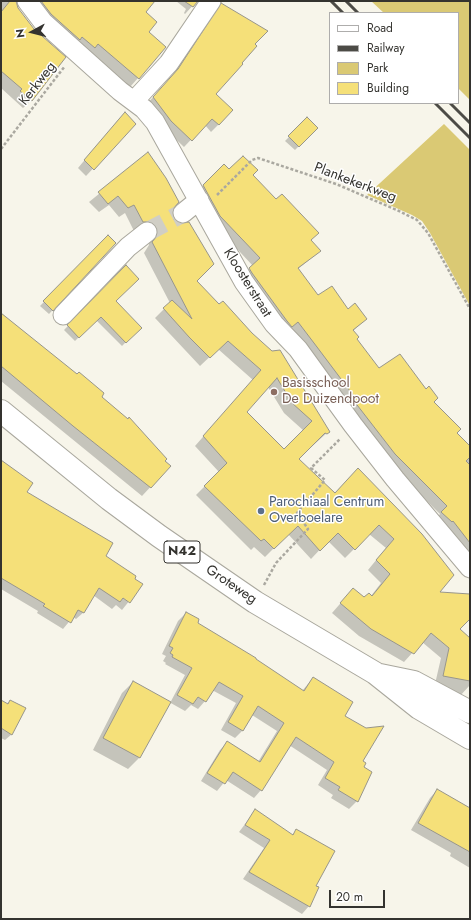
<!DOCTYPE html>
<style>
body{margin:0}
#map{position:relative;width:471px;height:920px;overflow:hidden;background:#f7f5ea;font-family:Jost,sans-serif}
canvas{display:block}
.frame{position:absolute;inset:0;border:2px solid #34332f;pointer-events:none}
.legend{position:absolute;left:329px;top:12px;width:130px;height:92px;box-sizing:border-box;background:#fff;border:1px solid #aeadac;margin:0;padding:5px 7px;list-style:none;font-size:12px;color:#34332f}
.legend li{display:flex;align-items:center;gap:8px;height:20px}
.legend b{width:20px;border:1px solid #aeadac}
.north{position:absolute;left:12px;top:12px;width:40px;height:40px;-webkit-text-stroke:3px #fff;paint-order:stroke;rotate:263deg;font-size:11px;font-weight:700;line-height:16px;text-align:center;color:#34332f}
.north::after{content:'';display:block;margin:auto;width:14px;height:18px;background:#34332f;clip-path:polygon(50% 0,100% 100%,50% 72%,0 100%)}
.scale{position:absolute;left:329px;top:890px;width:56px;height:18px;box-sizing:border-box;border:2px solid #34332f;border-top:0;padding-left:5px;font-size:12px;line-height:14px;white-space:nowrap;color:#34332f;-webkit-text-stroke:3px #fff;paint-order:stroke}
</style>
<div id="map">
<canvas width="471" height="920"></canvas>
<div class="frame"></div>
<ul class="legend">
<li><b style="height:5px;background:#fff"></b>Road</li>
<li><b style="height:5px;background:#4c4b46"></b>Railway</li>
<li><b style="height:11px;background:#dac974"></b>Park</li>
<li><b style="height:11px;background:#f5e079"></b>Building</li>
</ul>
<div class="north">N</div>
<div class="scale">20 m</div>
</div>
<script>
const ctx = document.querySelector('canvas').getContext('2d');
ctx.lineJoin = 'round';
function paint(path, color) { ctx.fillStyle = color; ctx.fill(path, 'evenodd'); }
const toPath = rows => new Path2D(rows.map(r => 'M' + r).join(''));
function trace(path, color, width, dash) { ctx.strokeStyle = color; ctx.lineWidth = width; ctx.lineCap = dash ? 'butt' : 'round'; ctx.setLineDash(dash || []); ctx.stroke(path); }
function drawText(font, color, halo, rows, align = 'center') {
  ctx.font = font + ' Jost,sans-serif'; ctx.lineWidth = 3; ctx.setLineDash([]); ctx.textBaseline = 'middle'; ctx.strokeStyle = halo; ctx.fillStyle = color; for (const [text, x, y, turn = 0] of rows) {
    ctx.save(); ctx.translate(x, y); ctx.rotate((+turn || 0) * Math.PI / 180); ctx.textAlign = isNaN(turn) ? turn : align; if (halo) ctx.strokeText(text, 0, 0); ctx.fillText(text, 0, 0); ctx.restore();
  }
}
paint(toPath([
 [371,1,470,1,470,100,458,88,458,13,384,13],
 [444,124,470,150,470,306,430,233,422,221,412,215,367,195]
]), '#dac974');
paint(toPath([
 [1,1,15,1,32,100,23,108,1,88],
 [23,1,153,1,145,13,147,33,138,78,130,87],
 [176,1,197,1,185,14,184,13,186,9],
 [222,5,254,44,214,94,232,111,211,132,205,125,184,147,164,128,146,105,171,77,215,12],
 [307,119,317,128,295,150,285,141],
 [118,120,135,124,86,176,78,168],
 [148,154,172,209,173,220,196,281,328,432,298,459,334,494,358,469,438,593,470,595,470,617,459,629,470,639,470,685,460,696,447,693,448,687,435,684,441,658,422,642,404,662,359,636,332,613,353,589,365,598,371,596,381,583,368,570,386,548,369,534,345,558,328,541,311,559,288,534,265,557,254,547,251,550,196,495,219,472,195,446,253,380,218,349,200,366,155,318,170,303,144,253,149,245,147,235,134,231,125,213,119,217,109,205,99,212,89,202],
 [268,387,284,413,304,431,284,451,246,412],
 [224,165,229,171,251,175,320,251,298,269,318,296,366,319,353,331,355,340,379,369,433,403,456,433,470,447,470,560,435,520,440,514,387,462,242,276,253,266,213,223,196,193],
 [108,237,115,243,49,314,40,306],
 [126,267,115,301,140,328,122,346,96,320,75,341,64,330],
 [1,313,128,420,129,419,170,466,142,496,1,381],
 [1,463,25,492,142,585,122,610,116,605,112,609,93,595,84,612,76,619,73,617,63,629,37,613,38,611,1,589],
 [186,613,196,623,302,691,313,678,344,716,361,761,357,801,349,809,331,798,333,795,318,785,327,770,289,745,261,790,254,798,226,780,217,791,201,781,220,750,228,742,258,762,277,731,252,715,242,731,235,738,221,730,236,703,212,690,205,701,198,709,191,705,185,711,169,702,139,758,128,769,93,750,122,693,133,682,170,703,185,675,165,664,166,663,163,661,166,656,162,654,178,621],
 [10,701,12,734,5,740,1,738,1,702,6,704],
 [437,790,470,809,470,868,450,856,451,853,411,830,430,798],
 [255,811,292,835,296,831,315,886,317,888,309,906,302,914,243,879,264,848,239,832]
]), '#0003');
const building = toPath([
 [10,1,16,1,18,8,34,29,66,57,32,101,20,91,22,89,1,71,1,12,10,1],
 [41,1,155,1,146,12,157,22,149,32,166,47,139,79,98,44,95,48,82,37,80,40,51,14,41,1],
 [184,1,198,1,193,7,184,1],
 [221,3,268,31,255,44,257,46,242,63,243,64,216,94,233,110,219,125,212,119,192,141,171,121,153,97,178,69,221,3],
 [125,112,136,124,94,170,84,160,125,112],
 [307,117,318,128,299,147,288,136,307,117],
 [148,152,166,178,179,202,173,209,174,220,179,223,189,222,214,264,197,281,219,304,223,301,252,333,272,351,280,350,330,432,327,434,325,433,299,459,335,493,358,468,422,534,454,575,440,592,470,594,470,619,460,629,470,638,470,681,443,676,449,648,431,633,414,654,371,629,340,603,353,588,364,597,369,593,372,596,390,574,376,560,394,539,379,525,355,550,338,533,320,551,298,526,274,549,264,539,261,541,204,486,227,463,203,436,261,370,228,341,210,358,189,337,163,308,172,300,192,319,152,242,157,236,156,226,151,222,143,222,134,205,128,208,118,196,108,204,98,192,148,152],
 [277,378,292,403,312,421,284,449,247,412,277,378],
 [243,156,258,170,253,175,276,199,282,194,319,233,311,240,321,251,298,268,318,295,332,286,348,309,355,303,367,319,353,330,359,337,357,339,379,368,400,354,426,389,429,386,438,398,434,402,461,429,457,433,470,446,470,457,466,461,470,465,470,543,453,521,452,522,441,512,447,506,395,454,354,401,356,399,317,347,298,322,292,327,287,321,252,273,249,268,260,258,220,216,203,185,224,164,229,169,243,156],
 [108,235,116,243,53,311,43,301,108,235],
 [126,265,139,279,116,301,142,328,126,343,101,317,79,338,67,325,126,265],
 [1,313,77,374,79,372,104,393,102,397,128,419,129,417,167,459,165,461,171,466,151,488,73,426,1,366,1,313],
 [1,460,33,483,27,492,113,543,106,556,136,576,135,579,143,584,130,603,123,598,120,602,99,588,84,613,78,610,71,623,43,606,45,604,1,578,1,460],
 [186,612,199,619,198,623,256,658,256,659,304,691,313,677,353,702,345,716,366,728,384,726,363,761,366,763,364,767,372,772,358,802,338,790,340,787,325,778,334,762,296,737,262,791,233,772,225,784,207,773,227,741,260,762,284,723,258,706,243,731,228,722,243,696,219,682,206,702,198,697,193,704,177,695,192,668,172,657,173,655,170,653,173,648,169,646,186,612],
 [133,681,171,702,140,758,103,738,133,681],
 [1,700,8,704,10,700,26,708,12,735,1,728,1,700],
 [437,789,470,808,470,852,418,823,437,789],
 [255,809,293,835,296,829,335,851,316,886,319,887,310,907,249,872,270,840,245,825,255,809]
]);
paint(building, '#f5e079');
trace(building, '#97958b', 1);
trace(toPath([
 [147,232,183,213]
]), '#d0cec5', 19, [19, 10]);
const minor = toPath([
 [27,1,43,22,120,91,144,109,155,122,244,282,274,324,298,349,353,425,395,479,470,568],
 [134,101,169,63,211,1],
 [183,213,199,200],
 [63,315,128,247,147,232]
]);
const major = toPath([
 [1,411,109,499,159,536,255,602,375,673,419,708,470,738],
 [380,675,414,682,470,712]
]);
trace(minor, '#a9a79d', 21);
trace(major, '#a9a79d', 24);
trace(toPath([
 [1,149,65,66],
 [217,195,252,160,258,158,336,184,399,211,417,220,428,233,470,309],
 [264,585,276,563,308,529,297,513,325,480,311,468,340,439]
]), '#aaa8a0', 2.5, [3, 2]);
trace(minor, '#fff', 19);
trace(major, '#fff', 22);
trace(toPath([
 [331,1,343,13],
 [346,1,358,13],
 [435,103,470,138],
 [450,103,470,123]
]), '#4c4b46', 3);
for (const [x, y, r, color] of [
 [274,392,4,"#8d6e63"],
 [261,511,4,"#5c6f8a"]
]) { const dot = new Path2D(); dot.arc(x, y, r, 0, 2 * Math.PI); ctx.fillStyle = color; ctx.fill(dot); trace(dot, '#fff', 1.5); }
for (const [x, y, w] of [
 [182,552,36]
]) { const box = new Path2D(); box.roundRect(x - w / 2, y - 11, w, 22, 3); ctx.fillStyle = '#fff'; ctx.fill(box); trace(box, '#34332f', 1); }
drawText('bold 13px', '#34332f', null, [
 ["N42",182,552]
]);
drawText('14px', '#34332f', '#fff', [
 ["Kerkweg",38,84,-52],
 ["Plankekerkweg",355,183,21],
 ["Kloosterstraat",247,283,58],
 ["Groteweg",231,585,34]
]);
drawText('14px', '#785e54', '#fff', [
 ["Basisschool",282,384],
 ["De Duizendpoot",282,400]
], 'left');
drawText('14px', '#4e5e75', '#fff', [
 ["Parochiaal Centrum",269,503],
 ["Overboelare",269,519]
], 'left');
</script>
